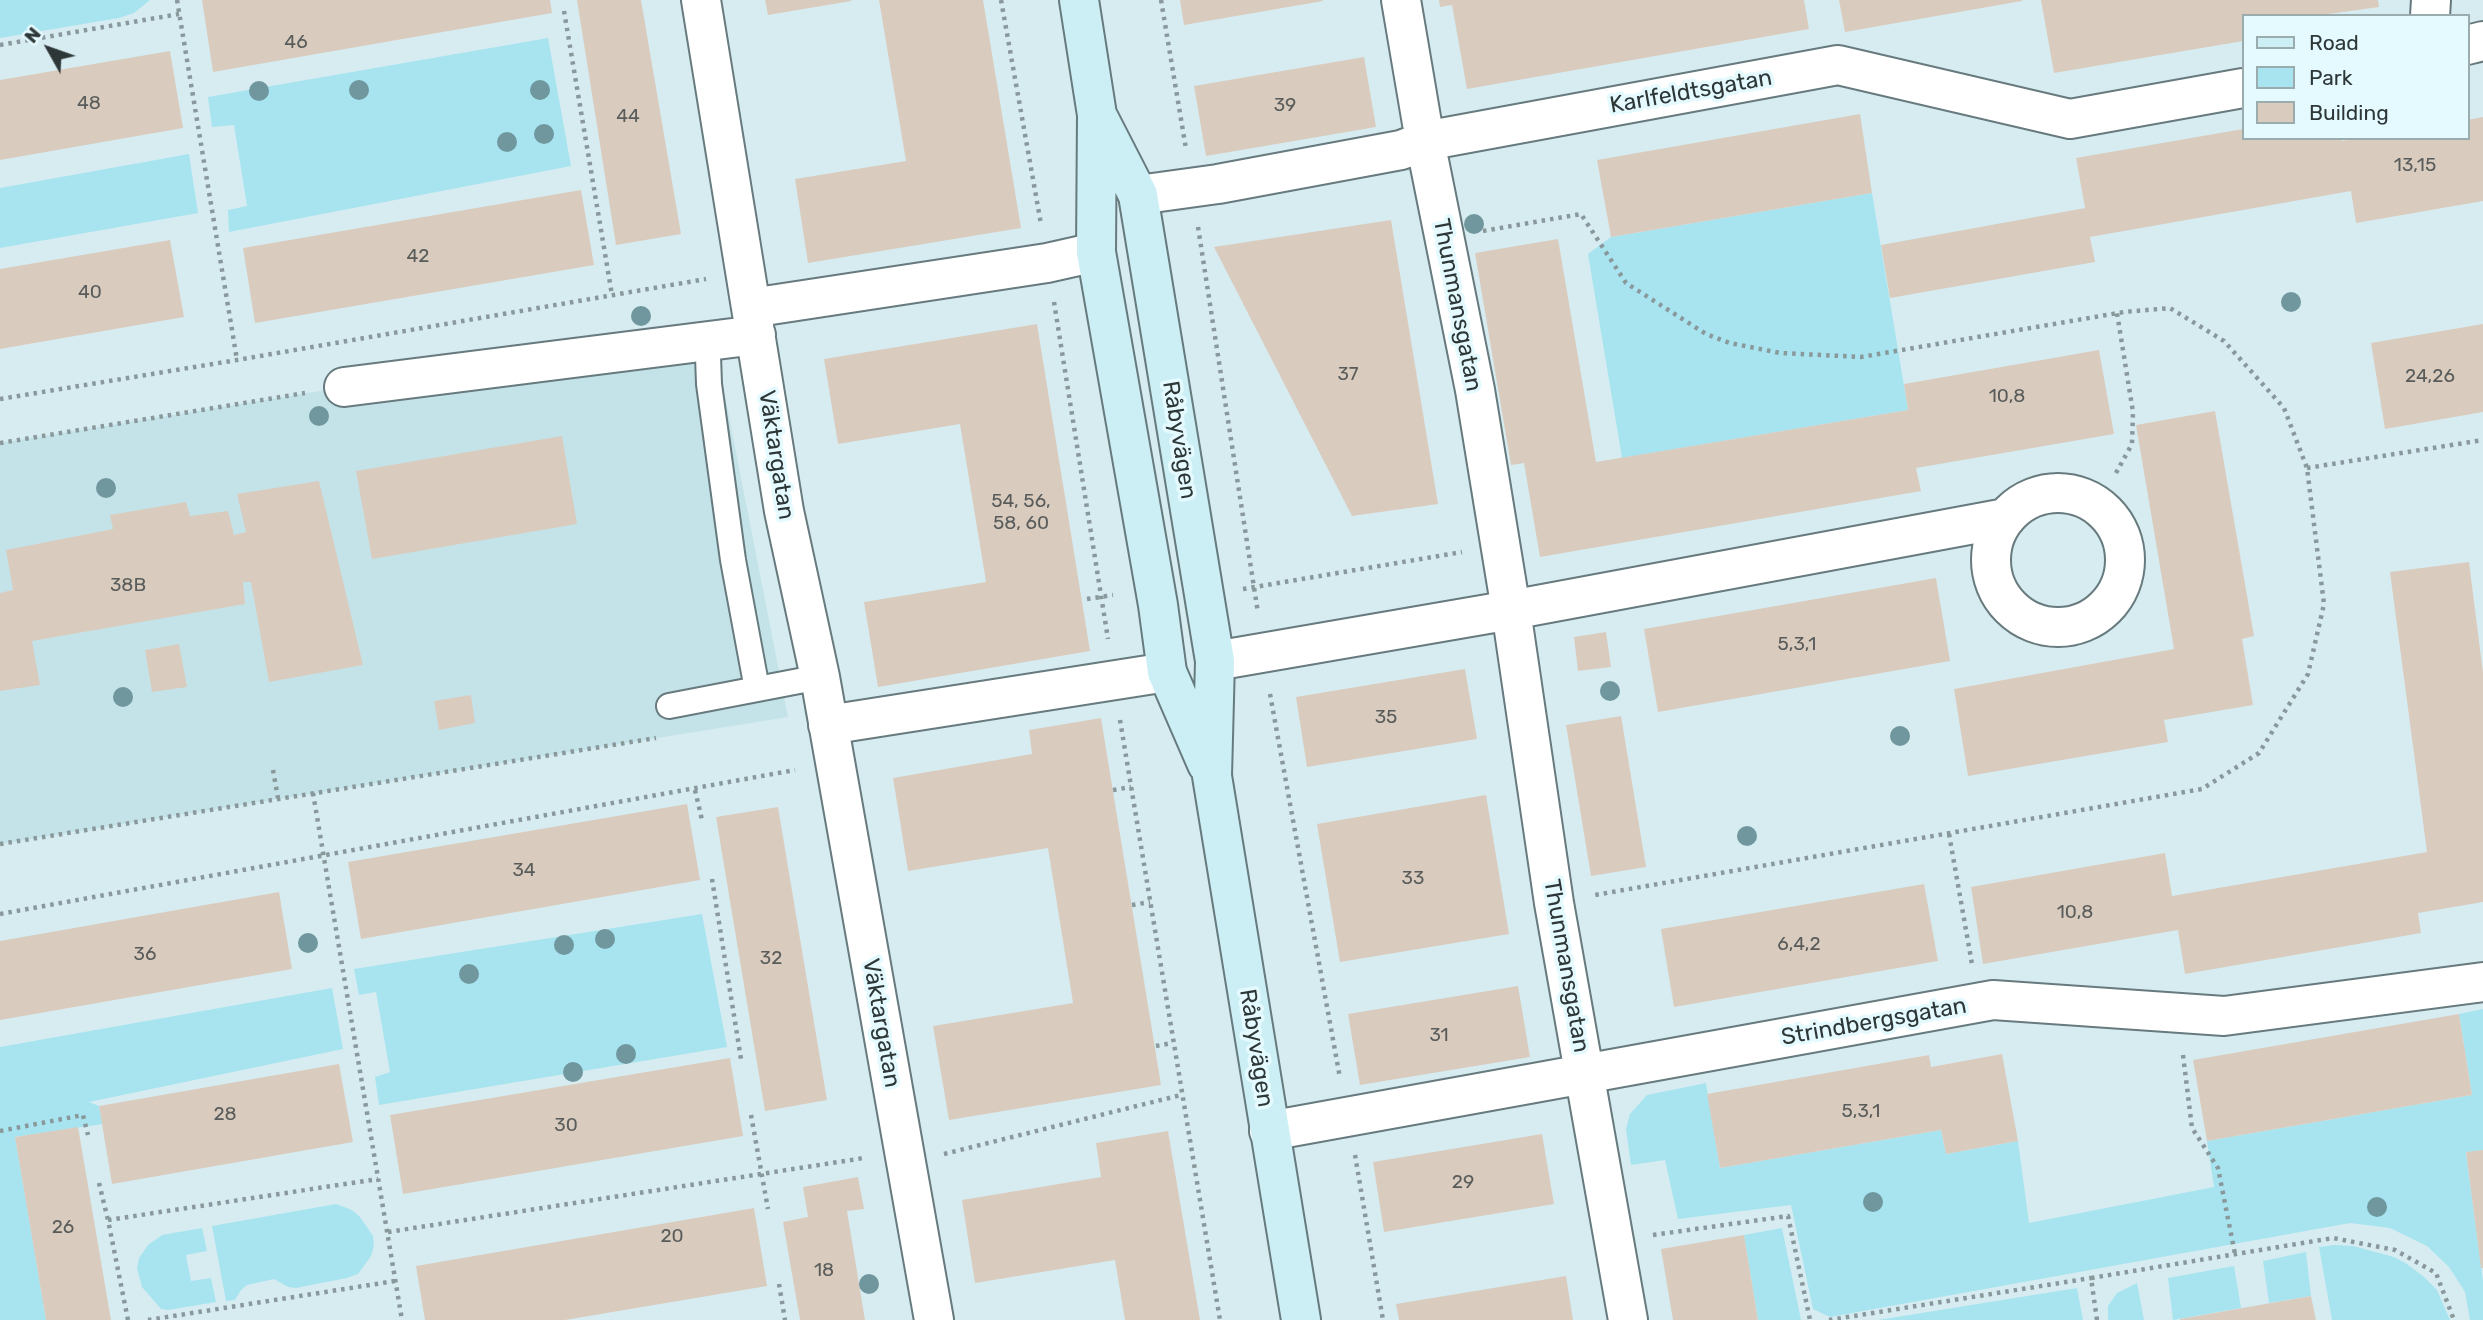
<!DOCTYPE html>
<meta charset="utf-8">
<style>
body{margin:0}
#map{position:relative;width:2483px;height:1320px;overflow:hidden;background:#d7ecf1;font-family:Rubik,sans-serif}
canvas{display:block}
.legend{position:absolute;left:2242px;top:14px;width:228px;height:126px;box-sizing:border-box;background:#e4fafe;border:2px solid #9bacaf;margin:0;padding:9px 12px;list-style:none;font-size:21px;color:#2e3738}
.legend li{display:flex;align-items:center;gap:14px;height:35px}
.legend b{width:35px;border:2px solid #9bacaf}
.north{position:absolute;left:14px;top:14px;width:70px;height:70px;-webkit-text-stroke:5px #e4fafe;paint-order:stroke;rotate:310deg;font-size:19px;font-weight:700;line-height:28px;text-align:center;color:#2e3738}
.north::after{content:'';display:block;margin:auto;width:24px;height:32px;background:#2e3738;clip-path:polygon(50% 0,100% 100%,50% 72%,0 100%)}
</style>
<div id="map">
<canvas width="2483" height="1320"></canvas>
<ul class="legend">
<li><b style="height:9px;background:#cbeff5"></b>Road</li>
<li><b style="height:19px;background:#a7e4f0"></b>Park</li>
<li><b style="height:19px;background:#d9ccbf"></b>Building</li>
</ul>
<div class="north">N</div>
</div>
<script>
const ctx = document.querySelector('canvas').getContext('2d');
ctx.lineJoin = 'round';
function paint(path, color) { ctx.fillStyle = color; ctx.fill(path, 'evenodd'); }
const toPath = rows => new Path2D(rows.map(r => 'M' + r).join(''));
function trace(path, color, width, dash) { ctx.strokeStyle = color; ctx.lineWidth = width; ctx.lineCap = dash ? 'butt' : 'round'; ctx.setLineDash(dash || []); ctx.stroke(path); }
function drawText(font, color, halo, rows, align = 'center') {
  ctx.font = font + ' Rubik,sans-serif'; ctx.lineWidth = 7; ctx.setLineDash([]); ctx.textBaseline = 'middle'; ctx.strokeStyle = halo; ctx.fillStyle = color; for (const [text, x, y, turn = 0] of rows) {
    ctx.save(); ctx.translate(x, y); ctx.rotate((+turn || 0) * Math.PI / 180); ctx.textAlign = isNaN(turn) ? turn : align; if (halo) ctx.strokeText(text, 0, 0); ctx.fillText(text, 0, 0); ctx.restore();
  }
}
paint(toPath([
 [714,340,788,717,0,844,0,443,344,387]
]), '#c4e3e9');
paint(toPath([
 [0,0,150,0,134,13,119,18,0,38],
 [548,38,571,166,229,232,228,210,247,206,234,125,212,127,208,97],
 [189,154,198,213,0,248,0,188],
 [1872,193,1908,410,1622,458,1588,254,1611,237],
 [702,914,727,1047,379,1105,375,1077,390,1072,376,992,359,995,354,969],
 [332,988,343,1049,89,1102,99,1106,103,1124,15,1137,46,1320,0,1320,0,1047],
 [2483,1009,2483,1150,2466,1153,2483,1281,2483,1320,2470,1320,2465,1292,2449,1267,2427,1246,2390,1228,2350,1223,1830,1317,1813,1309,1791,1205,1678,1219,1665,1160,1631,1165,1626,1129,1630,1114,1647,1095,1706,1083,1720,1168,1941,1130,1946,1154,2018,1141,2029,1223,2214,1187,2207,1141,2472,1095,2459,1014],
 [336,1204,352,1210,360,1217,373,1236,374,1246,371,1256,358,1274,347,1278,296,1288,288,1287,274,1279,247,1285,241,1290,235,1300,226,1301,212,1226],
 [202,1228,207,1251,186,1255,191,1281,211,1278,216,1302,168,1310,161,1309,142,1287,137,1268,139,1258,148,1245,162,1235],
 [1782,1228,1801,1320,1758,1320,1744,1235],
 [2335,1245,2353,1246,2394,1257,2407,1264,2424,1277,2437,1290,2450,1320,2332,1320,2319,1247],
 [2306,1252,2311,1296,2269,1303,2263,1261],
 [2234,1266,2241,1308,2173,1320,2168,1278],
 [2137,1283,2144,1320,2108,1320,2108,1306,2117,1293],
 [2077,1288,2083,1320,1878,1320]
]), '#a7e4f0');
paint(toPath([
 [202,0,550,0,552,13,213,72],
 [577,0,641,0,681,234,616,245],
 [765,0,851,0,851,1,768,15],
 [879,0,983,0,1021,228,808,263,795,179,906,161],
 [1180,0,1322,0,1323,1,1184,25],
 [1439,0,1804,0,1809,29,1467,89,1452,5,1440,7],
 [1839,0,2022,0,2022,1,1845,32],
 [2041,0,2378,0,2379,7,2314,16,2243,16,2243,41,2054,73],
 [170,51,183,128,0,160,0,80],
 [1364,57,1376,127,1206,156,1194,86],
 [1860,114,1872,193,1611,237,1597,160],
 [2483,117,2483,201,2356,223,2351,191,2090,237,2095,262,1890,298,1881,245,2085,208,2076,158,2243,129,2243,138,2342,138,2342,141,2360,138,2467,138,2467,120],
 [581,190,594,265,255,323,243,248],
 [1391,220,1438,504,1352,516,1214,247],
 [1558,239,1596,462,1908,410,1904,384,2099,350,2114,434,1916,468,1921,491,1540,557,1524,463,1511,465,1475,253],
 [170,240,184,317,0,349,0,269],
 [1037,324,1090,651,878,687,864,602,986,582,960,424,838,444,824,359],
 [2483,324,2483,412,2385,429,2371,343],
 [2215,411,2254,636,2242,639,2253,705,2164,720,2168,742,1968,776,1954,689,2174,649,2136,425],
 [562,436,577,524,372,559,356,471],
 [319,481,363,665,269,682,251,582,243,582,245,604,32,641,40,685,0,691,0,593,13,590,6,550,113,529,110,515,186,502,190,516,228,511,234,535,246,532,237,494],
 [2469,562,2483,673,2483,902,2418,913,2421,933,2185,974,2178,930,1983,964,1971,887,2165,853,2172,896,2427,852,2390,572],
 [1936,578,1950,661,1658,712,1644,629],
 [1606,632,1611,667,1578,671,1574,637],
 [179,644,187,687,152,692,145,650],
 [1465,669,1477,739,1307,767,1296,697],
 [471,695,475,723,439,730,434,701],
 [1621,716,1646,867,1591,876,1566,725],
 [1101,718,1161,1085,949,1120,933,1026,1073,1003,1048,848,908,871,893,778,1032,754,1029,730],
 [1486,795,1509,934,1340,962,1317,824],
 [687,804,700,880,361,939,348,862],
 [778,807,827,1100,765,1111,716,817],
 [1924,884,1938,961,1674,1007,1661,929],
 [279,892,292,969,0,1020,0,941],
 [1518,986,1530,1057,1360,1085,1348,1014],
 [2459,1014,2472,1095,2207,1141,2193,1060],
 [2002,1054,2018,1141,1946,1154,1941,1130,1720,1168,1707,1094,1929,1055,1931,1067],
 [730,1058,743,1136,403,1194,390,1115],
 [339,1064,353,1142,112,1184,99,1106],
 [78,1127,111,1320,46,1320,15,1137],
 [1168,1131,1200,1320,1125,1320,1115,1260,975,1283,962,1200,1101,1177,1096,1143],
 [1542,1134,1554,1204,1384,1232,1373,1162],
 [2483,1150,2483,1268,2481,1268,2466,1152],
 [858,1177,864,1209,847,1211,865,1320,800,1320,783,1222,808,1217,803,1187],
 [754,1208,767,1286,565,1320,425,1320,416,1266],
 [1744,1235,1758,1320,1673,1320,1661,1249],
 [1566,1276,1573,1320,1399,1320,1396,1304],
 [2311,1296,2316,1320,2180,1320,2180,1319]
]), '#d9ccbf');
const lane = toPath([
 [722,334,714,340,708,356,709,384,733,560,757,689],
 [669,706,820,677]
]);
const street = toPath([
 [701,0,784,511,820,677,934,1320],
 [2430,16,2431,0],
 [2467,45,2483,41],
 [1138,195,1218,184,1401,150,1425,141,1838,65,2070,119,2243,88],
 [751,308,1047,263,1096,252],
 [344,387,756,335],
 '1991 560a67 67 0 1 1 134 0a67 67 0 1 1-134 0Z',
 [1215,661,1511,610,1475,390,1425,141,1401,0],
 [828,725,1167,672],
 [1269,1131,1993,1000,2224,1016,2483,982],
 [1628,1320,1554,903,1511,610,2006,518]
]);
const secondary = toPath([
 [1079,0,1097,115,1096,252,1158,605,1167,672,1207,764],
 [1097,115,1138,195,1215,661,1212,776,1301,1320]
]);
trace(lane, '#677a7e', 28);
trace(street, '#677a7e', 42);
trace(secondary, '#677a7e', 42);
trace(toPath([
 [177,0,237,360],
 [1001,0,1041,224],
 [1161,0,1186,149],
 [564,11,612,295],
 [0,45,179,14],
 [1198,227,1258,613],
 [1483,231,1581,214,1626,283,1706,334,1730,343,1780,353,1861,357,2124,312,2170,308,2224,341,2284,408,2307,468,2324,604,2308,674,2259,753,2202,789,1595,895],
 [1054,302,1108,639],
 [0,399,237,360,706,279],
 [0,443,305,393],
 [2307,468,2483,440],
 [2116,473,2132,444,2133,412,2117,313],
 [1243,589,1462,552],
 [1087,599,1113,595],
 [1270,694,1340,1078],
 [1120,720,1220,1320],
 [273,770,278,798],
 [695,790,702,820],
 [1113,790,1131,787],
 [313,793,402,1320],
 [1949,834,1972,964],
 [0,844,656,738],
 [712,879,741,1059],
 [1132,905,1150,902],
 [0,914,795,770],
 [1156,1046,1172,1043],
 [2183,1055,2192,1128,2218,1168,2235,1254],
 [751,1115,768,1209],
 [0,1131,83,1115,88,1135],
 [944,1154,1181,1095],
 [1355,1155,1383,1320],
 [99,1183,108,1220],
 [388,1232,864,1158],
 [1653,1235,1788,1216,1810,1320],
 [779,1284,785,1320],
 [128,1320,108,1220,378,1179],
 [148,1320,395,1281],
 [1829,1320,2091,1278],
 [2097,1320,2091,1278,2333,1238,2395,1250,2436,1273,2454,1320]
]), '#89989b', 4.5, [3.5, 5]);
trace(lane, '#fff', 24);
trace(street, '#fff', 38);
trace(secondary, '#cbeff5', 38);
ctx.fillStyle = '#70979e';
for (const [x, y] of [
 [359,90],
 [540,90],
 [259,91],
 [544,134],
 [507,142],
 [1474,224],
 [2291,302],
 [641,316],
 [319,416],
 [106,488],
 [1610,691],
 [123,697],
 [1900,736],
 [1747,836],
 [605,939],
 [308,943],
 [564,945],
 [469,974],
 [626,1054],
 [573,1072],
 [1873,1202],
 [2377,1207],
 [869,1284]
]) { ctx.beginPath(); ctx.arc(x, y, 10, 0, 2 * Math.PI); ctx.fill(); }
drawText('19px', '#595c5a', null, [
 ["46",296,43],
 ["48",89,104],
 ["39",1285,106],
 ["44",628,117],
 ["13,15",2415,166],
 ["42",418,257],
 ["40",90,293],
 ["37",1348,375],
 ["24,26",2430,377],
 ["10,8",2007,397],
 ["54, 56,",1021,502],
 ["58, 60",1021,524],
 ["38B",128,586],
 ["5,3,1",1797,645],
 ["35",1386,718],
 ["34",524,871],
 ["33",1413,879],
 ["10,8",2075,913],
 ["6,4,2",1799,945],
 ["36",145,955],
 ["32",771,959],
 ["31",1439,1036],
 ["5,3,1",1861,1112],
 ["28",225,1115],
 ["30",566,1126],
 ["29",1463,1183],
 ["26",63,1228],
 ["20",672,1237],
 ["18",824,1271]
]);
drawText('23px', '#2e3738', '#e4fafe', [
 ["Karlfeldtsgatan",1691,92,-10],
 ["Thunmansgatan",1457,305,79],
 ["Råbyvägen",1179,440,81],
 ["Väktargatan",776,455,81],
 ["Thunmansgatan",1566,966,80],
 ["Strindbergsgatan",1874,1022,-10],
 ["Väktargatan",881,1023,80],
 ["Råbyvägen",1256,1048,81]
]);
</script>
